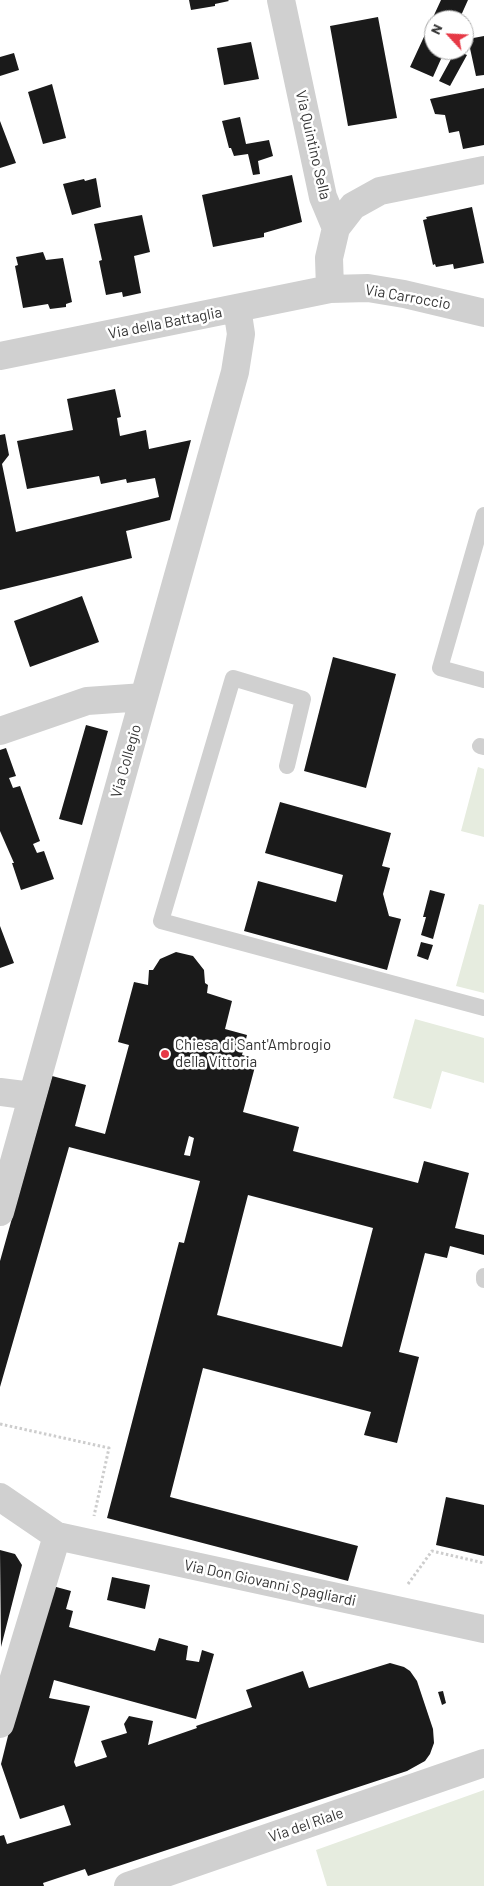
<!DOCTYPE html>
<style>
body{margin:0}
#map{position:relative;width:484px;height:1886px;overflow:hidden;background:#fff;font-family:Barlow,sans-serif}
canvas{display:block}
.north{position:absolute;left:424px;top:10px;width:50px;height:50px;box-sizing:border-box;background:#fff;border:1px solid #adadad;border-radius:50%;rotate:295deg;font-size:14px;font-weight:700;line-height:20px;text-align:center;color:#333}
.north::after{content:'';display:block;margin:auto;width:18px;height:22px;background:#e63946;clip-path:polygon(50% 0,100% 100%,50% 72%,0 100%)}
</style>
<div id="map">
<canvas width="484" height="1886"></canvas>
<div class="north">N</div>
</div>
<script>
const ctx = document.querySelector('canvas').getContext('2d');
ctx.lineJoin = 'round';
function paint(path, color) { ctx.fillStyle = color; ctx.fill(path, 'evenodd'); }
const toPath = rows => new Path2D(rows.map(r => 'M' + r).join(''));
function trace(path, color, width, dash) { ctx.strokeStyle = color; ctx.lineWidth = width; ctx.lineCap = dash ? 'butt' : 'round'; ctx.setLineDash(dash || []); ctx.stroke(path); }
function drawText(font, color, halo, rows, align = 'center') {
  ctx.font = font + ' Barlow,sans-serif'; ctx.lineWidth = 5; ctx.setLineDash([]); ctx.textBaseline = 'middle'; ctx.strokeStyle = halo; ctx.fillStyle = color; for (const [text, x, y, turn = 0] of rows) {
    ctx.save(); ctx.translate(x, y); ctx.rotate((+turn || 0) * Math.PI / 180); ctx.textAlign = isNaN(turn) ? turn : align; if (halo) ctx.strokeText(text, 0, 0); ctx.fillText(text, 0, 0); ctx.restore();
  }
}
paint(toPath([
 [478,767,484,769,484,837,461,831],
 [479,904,484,905,484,993,456,986],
 [415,1019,484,1038,484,1083,442,1071,431,1109,393,1098],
 [484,1790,484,1886,327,1886,316,1850]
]), '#e6ecdf');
paint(toPath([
 [189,0,228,0,229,1,215,4,215,6,191,10],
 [441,0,468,0,459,20,434,20,434,50,445,50,433,77,410,67],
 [378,17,397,118,348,126,330,26],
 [484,36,484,75,476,76,468,39],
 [251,42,259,79,224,85,217,48],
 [456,50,467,55,450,86,439,81],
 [14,53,19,70,0,76,0,57],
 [52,84,66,138,43,144,28,92],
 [484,88,484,145,463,149,459,131,449,133,445,115,435,114,430,99],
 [240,117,246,144,269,140,273,156,258,161,260,174,253,175,248,154,234,156,231,148,229,148,222,121],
 [0,121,16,163,0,168],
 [292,175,302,222,264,233,264,237,213,247,202,195],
 [96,178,101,207,72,215,63,184,84,179,85,181],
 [472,207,484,263,454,269,453,264,436,267,435,264,433,265,423,220,427,219,426,217],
 [142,215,150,252,134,256,141,293,123,297,122,292,106,295,99,261,102,260,94,224],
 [43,252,46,260,63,258,72,302,66,304,66,307,50,309,48,304,23,308,15,266,18,265,16,257],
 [115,389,121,417,117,418,120,436,146,430,149,449,191,440,170,520,126,531,132,558,0,590,0,435,5,434,9,455,2,464,16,532,159,497,155,478,127,483,126,479,101,484,99,476,27,489,17,441,73,430,67,399],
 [82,596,99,642,30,667,14,621],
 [333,657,396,674,366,788,304,771],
 [86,725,108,731,82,825,59,819],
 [6,748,16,776,9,778,13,788,20,786,40,841,33,844,37,853,44,851,54,879,21,890,12,863,14,863,0,831,0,750],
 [280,802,391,833,382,866,390,868,383,894,389,916,401,919,387,970,244,931,258,881,336,902,343,875,265,853],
 [430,890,445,894,433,939,421,935,426,917,423,917],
 [0,926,14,963,0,968],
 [421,942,433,945,428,960,417,956],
 [176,952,193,956,204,970,205,983,208,985,207,993,232,1001,225,1029,247,1035,242,1055,257,1059,243,1112,299,1127,293,1151,418,1183,424,1161,469,1173,455,1228,484,1235,484,1255,450,1246,447,1258,425,1253,399,1352,419,1357,397,1443,364,1435,371,1412,203,1368,170,1497,358,1546,348,1581,107,1518,179,1242,184,1243,200,1181,69,1147,0,1387,0,1261,52,1076,86,1085,75,1126,105,1134,129,1045,118,1042,134,982,148,985,149,970,153,970,160,959],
 [189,1136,194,1138,190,1156,184,1155],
 [248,1195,373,1228,342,1347,217,1315],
 [446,1497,484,1505,484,1556,436,1545],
 [0,1550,15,1554,22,1565,1,1647],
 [112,1577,150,1585,145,1609,107,1600],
 [49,1585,71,1591,66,1609,73,1611,69,1627,155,1651,159,1638,188,1646,186,1660,199,1662,202,1650,214,1654,196,1719,54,1680,49,1698,90,1706,74,1762,76,1767,107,1757,101,1741,127,1733,124,1724,129,1716,153,1721,148,1745,197,1728,196,1726,252,1707,246,1690,303,1671,309,1688,390,1663,404,1667,410,1671,417,1681,433,1729,434,1743,430,1754,425,1761,407,1771,88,1876,85,1869,43,1883,44,1886,0,1886,0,1836,4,1835,7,1844,71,1825,64,1805,20,1819,1,1764,19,1692],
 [443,1691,446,1703,442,1705,438,1692]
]), '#1a1a1a');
trace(toPath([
 [0,1424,109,1448,94,1516],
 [408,1584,432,1551,484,1563]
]), '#cdcdcd', 3, [2.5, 2.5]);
trace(toPath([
 [484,515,440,668,484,680],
 [480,746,484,747],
 [287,766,303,699,233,678,161,921,484,1008],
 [484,1276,484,1280]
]), '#d0d0d0', 16);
trace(toPath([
 [281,0,323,197,336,228,329,258,330,289],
 [336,228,353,206,380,191,484,170],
 [0,356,330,289,368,288,404,294,484,313],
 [0,731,87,701,144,697],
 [0,1092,32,1096],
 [0,1212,235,372,241,334,237,308],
 [0,1497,57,1536,484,1629],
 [0,1724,57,1536],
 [128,1886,484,1763]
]), '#d0d0d0', 28);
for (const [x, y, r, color] of [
 [165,1054,5,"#e63946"]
]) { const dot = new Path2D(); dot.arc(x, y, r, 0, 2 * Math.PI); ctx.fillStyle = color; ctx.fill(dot); trace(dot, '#fff', 2); }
drawText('15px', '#333', '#fff', [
 ["Via Quintino Sella",313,145,77],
 ["Via Carroccio",408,297,10],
 ["Via della Battaglia",165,323,-11],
 ["Via Collegio",126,761,-74],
 ["Via Don Giovanni Spagliardi",270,1583,12],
 ["Via del Riale",306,1825,-19]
]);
drawText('15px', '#333', '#fff', [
 ["Chiesa di Sant'Ambrogio",175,1045],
 ["della Vittoria",175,1062]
], 'left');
</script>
